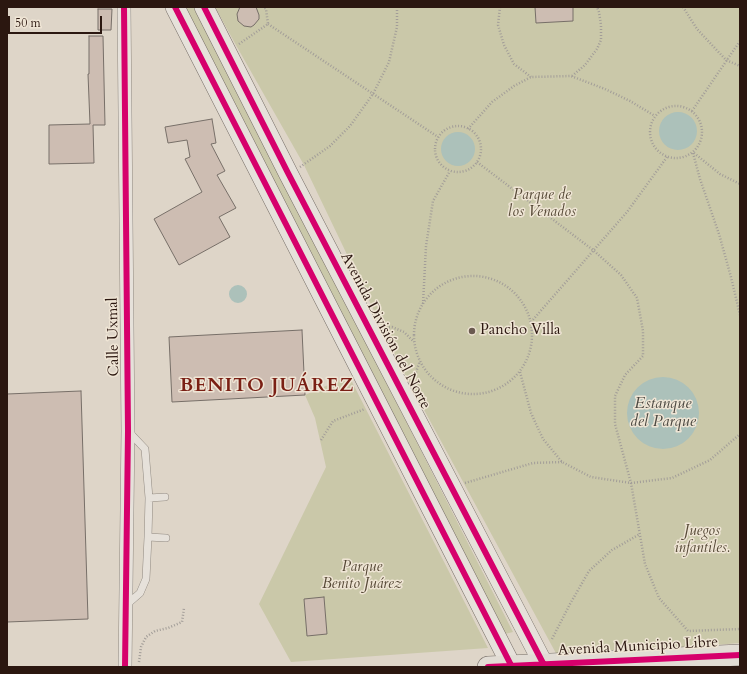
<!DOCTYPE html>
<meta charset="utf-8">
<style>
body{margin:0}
#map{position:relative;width:747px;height:674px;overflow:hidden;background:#ded5c8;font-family:Cardo,serif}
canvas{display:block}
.frame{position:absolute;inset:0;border:8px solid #2b1710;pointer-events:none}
.scale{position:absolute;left:8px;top:16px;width:94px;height:18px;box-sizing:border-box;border:2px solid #2b1710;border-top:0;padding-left:5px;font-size:12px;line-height:14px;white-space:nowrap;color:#2b1710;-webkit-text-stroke:3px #efe5d5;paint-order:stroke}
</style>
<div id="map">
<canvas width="747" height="674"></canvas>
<div class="frame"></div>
<div class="scale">50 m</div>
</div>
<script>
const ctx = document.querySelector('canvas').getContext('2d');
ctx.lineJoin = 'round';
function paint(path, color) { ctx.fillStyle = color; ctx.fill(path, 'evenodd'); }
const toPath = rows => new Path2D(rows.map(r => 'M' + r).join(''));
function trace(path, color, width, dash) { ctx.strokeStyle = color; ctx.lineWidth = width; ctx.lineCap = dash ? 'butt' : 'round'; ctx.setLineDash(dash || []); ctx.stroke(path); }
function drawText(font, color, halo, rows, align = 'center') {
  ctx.font = font + ' Cardo,serif'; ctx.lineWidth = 3; ctx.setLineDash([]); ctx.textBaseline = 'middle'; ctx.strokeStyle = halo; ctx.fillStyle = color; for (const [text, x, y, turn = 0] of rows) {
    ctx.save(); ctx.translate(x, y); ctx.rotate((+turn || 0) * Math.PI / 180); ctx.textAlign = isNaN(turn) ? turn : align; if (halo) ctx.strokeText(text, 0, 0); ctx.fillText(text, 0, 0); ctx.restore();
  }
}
paint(toPath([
 [182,7,196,7,513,632,505,634],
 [215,7,740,7,740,643,558,657,403,371,304,165,237,47],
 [349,376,488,648,291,662,259,604,326,467,315,418,305,395]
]), '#cac8a9');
paint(toPath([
 '659 131a19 19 0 1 1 38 0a19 19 0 1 1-38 0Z',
 '441 149a17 17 0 1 1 34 0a17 17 0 1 1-34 0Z',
 '229 294a9 9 0 1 1 18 0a9 9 0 1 1-18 0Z',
 '627 413a36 36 0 1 1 72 0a36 36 0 1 1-72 0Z'
]), '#acc1ba');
const building = toPath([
 [240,7,256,7,259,15,259,19,254,25,251,27,244,26,238,21,237,14,240,7],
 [535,7,573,7,573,21,536,23,535,7],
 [98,9,112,9,111,30,98,30,98,9],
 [89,36,103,36,105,125,93,125,94,163,49,164,49,125,90,124,88,74,89,74,89,36],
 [212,119,216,143,211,144,225,171,217,175,236,208,219,217,230,237,179,265,154,219,202,192,185,159,190,157,187,140,168,143,165,127,212,119],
 [302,330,305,395,172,402,169,337,302,330],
 [81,391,88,619,7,622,7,394,81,391],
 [324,597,327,634,307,636,304,599,324,597]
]);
paint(building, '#cdbdb2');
trace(building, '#776f68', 1);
const lane = toPath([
 [149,498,165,497],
 [148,537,166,538],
 [125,606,140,593,146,579,148,537,149,498,145,449,128,431]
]);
const street = toPath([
 [124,7,128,431,125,667]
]);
const secondary = toPath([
 [175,7,512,667],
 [204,7,288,173,545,667]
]);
const primary = toPath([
 [488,667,740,655]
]);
trace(lane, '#908980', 8);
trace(street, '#908980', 14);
trace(secondary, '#776f68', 20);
trace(primary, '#776f68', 22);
trace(toPath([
 [500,7,498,25,504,45,514,64,531,77],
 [683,7,697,29,726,60,740,66],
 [268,24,438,137],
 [239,44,268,24,266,9,264,7],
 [572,76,585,65,597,49,601,40,601,25,599,12,597,7],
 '650 132a26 26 0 1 1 52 0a26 26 0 1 1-52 0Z',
 [692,111,740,41],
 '435 149a23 23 0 1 1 46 0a23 23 0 1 1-46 0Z',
 [468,129,492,102,514,86,531,77,571,76,605,89,630,101,655,116],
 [693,153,700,179,719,234,731,277,740,315],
 [694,153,720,174,740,184],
 [477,162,593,250,621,275,637,298,643,331,643,356,625,375,615,396,615,424,631,483,645,564,659,598,688,631,740,629],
 [300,167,330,146,350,126,373,94,389,62,397,27,397,7],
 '414 335a59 59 0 1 1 118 0a59 59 0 1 1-118 0Z',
 [423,304,426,246,433,201,450,171],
 [531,322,627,212,667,157],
 [386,328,392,327,404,332,414,342],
 [520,372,531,413,543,439,562,462,591,477,631,483,672,478,710,460,740,434],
 [412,377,416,372,420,361],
 [321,440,333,421,365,409],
 [465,483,533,463,562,462],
 [552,639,570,604,589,571,612,550,640,534],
 [139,662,141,647,146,637,155,631,168,628,182,622,184,608]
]), '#a29d98', 2.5, [1, 2]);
trace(lane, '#e6e1da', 7);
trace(street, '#e6e1da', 13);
trace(secondary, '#e6e1da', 19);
trace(primary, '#e1dcd4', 21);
trace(toPath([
 [124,7,128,431,125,667],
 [175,7,512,667],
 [204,7,288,173,545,667],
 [488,667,740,655]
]), '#d6006c', 6);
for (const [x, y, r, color] of [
 [472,331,4,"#6a5a50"]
]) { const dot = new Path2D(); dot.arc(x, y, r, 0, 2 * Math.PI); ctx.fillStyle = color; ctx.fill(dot); trace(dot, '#efe5d5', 1.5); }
drawText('italic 15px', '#564936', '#efe5d5', [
 ["Parque de",542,196],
 ["los Venados",542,213],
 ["Juegos",702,532],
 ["infantiles.",702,549],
 ["Parque",362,568],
 ["Benito Juárez",362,585]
]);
drawText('15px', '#2b1710', '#efe5d5', [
 ["Avenida División del Norte",385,331,62],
 ["Calle Uxmal",114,337,-91],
 ["Avenida Municipio Libre",638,647,-3]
]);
drawText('15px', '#2b1710', '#efe5d5', [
 ["Pancho Villa",480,331]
], 'left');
drawText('italic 16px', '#4b4841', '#efe5d5', [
 ["Estanque",663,404],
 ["del Parque",663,422]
]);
ctx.letterSpacing = '1px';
drawText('bold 19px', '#7a1f14', '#efe5d5', [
 ["BENITO JUÁREZ",267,387]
]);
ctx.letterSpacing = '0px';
</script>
